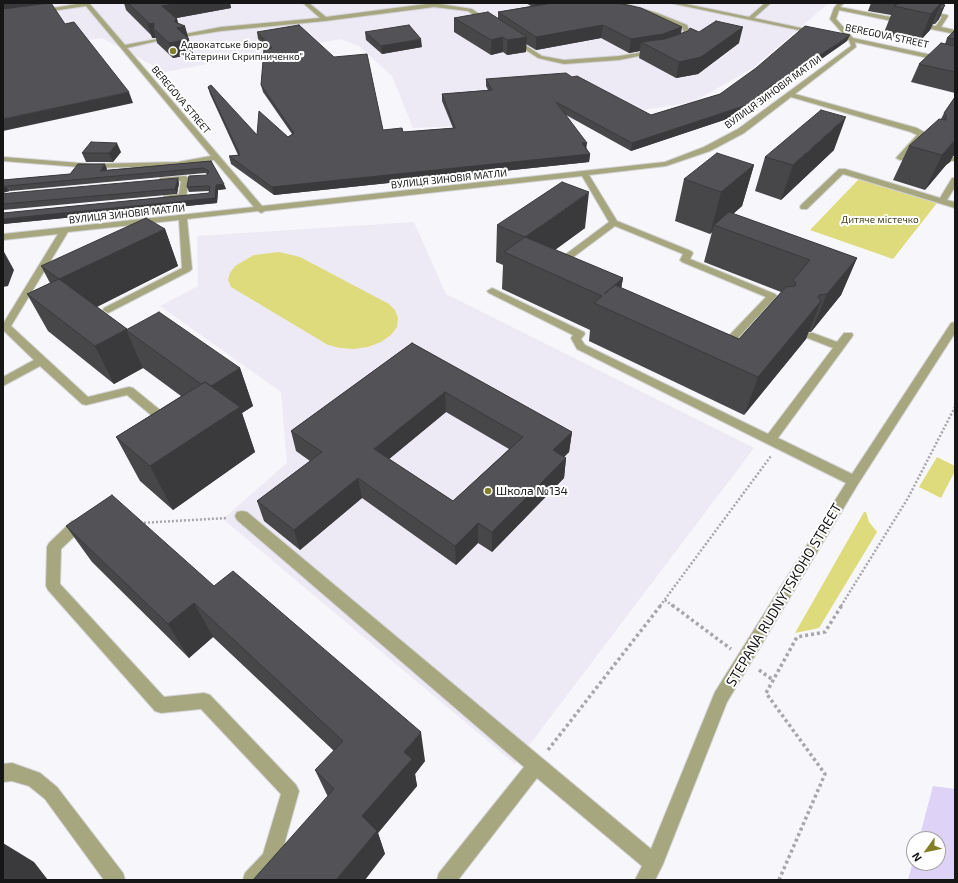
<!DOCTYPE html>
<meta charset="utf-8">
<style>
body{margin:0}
#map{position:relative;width:958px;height:883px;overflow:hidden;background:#f7f6fa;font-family:"Exo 2",sans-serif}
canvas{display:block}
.frame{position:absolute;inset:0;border:4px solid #161617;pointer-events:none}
.north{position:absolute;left:906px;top:831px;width:40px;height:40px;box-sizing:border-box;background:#fff;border:1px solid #a2a2a2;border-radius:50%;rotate:237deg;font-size:11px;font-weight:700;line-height:16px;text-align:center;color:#161617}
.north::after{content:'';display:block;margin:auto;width:14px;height:18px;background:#837f27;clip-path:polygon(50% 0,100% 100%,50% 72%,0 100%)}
</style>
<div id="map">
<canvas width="958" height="883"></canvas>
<div class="frame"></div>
<div class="north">N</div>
</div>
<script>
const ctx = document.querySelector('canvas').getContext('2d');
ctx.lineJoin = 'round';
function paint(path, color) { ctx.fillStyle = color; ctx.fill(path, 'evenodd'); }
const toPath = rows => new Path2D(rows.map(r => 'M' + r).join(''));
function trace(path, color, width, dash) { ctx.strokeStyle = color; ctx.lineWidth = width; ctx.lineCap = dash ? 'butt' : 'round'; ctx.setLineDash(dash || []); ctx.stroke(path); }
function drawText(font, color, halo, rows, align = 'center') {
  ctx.font = font + ' "Exo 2",sans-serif'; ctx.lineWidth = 4; ctx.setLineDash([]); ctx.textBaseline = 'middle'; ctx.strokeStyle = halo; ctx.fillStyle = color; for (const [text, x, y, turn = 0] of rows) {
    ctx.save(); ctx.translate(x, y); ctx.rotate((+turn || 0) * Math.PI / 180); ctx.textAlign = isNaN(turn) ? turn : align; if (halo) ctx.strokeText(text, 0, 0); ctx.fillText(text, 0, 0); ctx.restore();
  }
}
paint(toPath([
 [3,3,829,3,753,68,693,102,568,122,413,128,392,76,359,46,340,39,165,72,102,38,67,43],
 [414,222,446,294,754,448,515,764,223,519,287,463,281,392,160,306,198,286,197,236]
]), '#edeaf5');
paint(toPath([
 [859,179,937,203,893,259,810,230],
 [279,252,300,257,389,304,395,310,398,318,397,327,391,335,381,342,368,347,354,349,340,348,328,345,231,287,228,280,230,273,235,266,254,255],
 [937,457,955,466,955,471,941,498,919,487],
 [864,512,866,512,869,522,877,532,819,628,795,633]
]), '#dddb7b');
paint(toPath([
 [933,786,955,789,955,880,908,880,914,857,914,863,938,863,938,839,919,839]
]), '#ded3f6');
const minor = toPath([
 [83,3,89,3,125,45,157,39,157,41,127,48,262,206,665,162,704,147,738,129,851,46,849,40,845,39,846,37,830,19,834,8,838,3,844,3,840,7,936,26,942,17,924,13,924,11,947,15,948,16,941,27,955,30,955,34,839,10,836,19,853,38,955,60,955,64,855,42,856,47,795,94,917,128,924,132,925,134,916,145,922,146,922,150,913,149,903,160,900,160,896,158,917,135,911,132,791,97,744,133,710,151,666,166,589,175,617,221,691,251,693,253,690,259,775,294,777,296,775,298,726,351,722,352,717,349,718,347,766,297,682,262,680,260,683,254,615,226,560,267,554,267,552,265,554,263,609,222,582,176,265,211,261,213,258,211,187,219,192,269,190,271,108,313,103,310,104,308,182,268,179,220,68,232,11,326,88,397,129,387,133,388,171,419,173,422,171,425,167,426,163,425,127,395,86,405,82,404,40,366,3,386,3,377,34,360,3,330,3,324,58,234,3,240,3,234,254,207,214,160,178,166,92,168,3,161,3,157,92,164,178,162,211,156,86,6,38,13,35,11,83,3],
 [303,3,309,3,326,17,434,3,472,9,492,23,487,24,468,11,434,7,325,21,221,31,183,37,180,35,221,27,320,18,303,3],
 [616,3,624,3,657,13,687,25,691,36,683,45,679,45,678,44,685,36,682,27,616,3],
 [670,3,681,3,749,17,765,3,771,3,754,18,820,32,817,34,670,3],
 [513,37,542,56,564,60,619,56,656,50,659,52,619,60,564,64,538,58,511,40,511,38,513,37],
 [951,157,955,157,955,161,951,161,951,157],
 [839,169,845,169,940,198,952,178,955,178,955,187,947,200,955,202,955,208,843,174,807,209,801,209,800,207,801,205,839,169],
 [185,176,189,178,186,197,180,199,164,200,163,198,164,196,179,194,181,181,163,182,160,182,160,178,185,176],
 [492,288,584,332,585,334,581,339,585,345,768,434,833,348,805,337,804,335,805,333,813,333,837,342,844,333,852,333,853,335,852,337,778,438,852,474,951,323,955,322,955,333,858,484,727,702,663,864,655,880,635,880,642,866,537,778,458,880,437,880,439,873,524,767,237,520,235,516,237,512,242,511,247,512,651,849,715,692,846,483,577,349,571,338,573,335,489,293,487,291,492,288],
 [77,520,82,521,84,525,82,529,61,549,60,584,164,697,204,693,210,695,296,785,299,791,280,859,278,866,265,880,243,880,245,873,263,854,281,794,201,709,161,713,155,711,48,590,46,586,47,547,49,543,72,521,77,520],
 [12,763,40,773,57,787,123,873,125,880,104,880,45,799,29,786,12,781,3,782,3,764,12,763]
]);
trace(minor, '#d3d2d6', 2);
trace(toPath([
 [140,523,227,518],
 [665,600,673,606],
 [660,606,771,456],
 [841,606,908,498,955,407]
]), '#a7a6a9', 2.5, [2, 2]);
trace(toPath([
 [672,605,731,649],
 [759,670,773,680],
 [548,750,661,605],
 [779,880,825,774,766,693,797,637,825,632,842,605]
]), '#a7a6a9', 3.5, [3, 3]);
paint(minor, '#a6a67f');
paint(toPath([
 [124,3,230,3,231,8,176,18,177,19,178,23,188,38,193,54,173,58,157,43,156,38,152,38,152,36,126,10],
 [526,3,619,3,681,33,699,32,739,43,698,74,676,78,639,58,640,51,629,53,601,38,536,50,526,44,526,52,507,55,503,52,491,55,454,32,454,18,498,18,498,12,531,6],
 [871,3,941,3,941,4,945,5,939,19,935,24,933,24,930,30,919,42,883,35,891,15,868,11],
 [955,30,955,93,911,82,919,64,945,44,947,38],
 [257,32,383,130,403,132,453,128,442,101,442,94,488,90,486,86,486,79,572,77,651,115,720,94,847,41,774,92,771,91,748,112,631,151,566,115,590,154,589,162,274,195,231,164,229,156,238,155,210,94,208,87,257,135,288,137,292,134,263,92,261,85,268,49,258,39],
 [365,32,422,47,382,54,366,40],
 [955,97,955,156,953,156,950,162,946,165,925,190,893,180,909,146,941,119,944,113],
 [834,150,781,200,755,191,765,157],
 [121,152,113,162,86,162,82,153],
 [211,161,226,189,218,190,217,203,3,224,3,213,209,193,209,191,189,192,187,187,207,175,207,174,205,173,10,191,3,180,70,174,107,169,106,170],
 [754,165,742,206,733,214,857,258,841,295,811,332,808,332,806,339,744,415,589,341,590,330,502,289,503,265,496,262,497,225,585,228,555,250,623,278,621,288,739,339,781,292,704,262,712,232,710,234,675,221,684,179],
 [179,183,177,194,3,210,3,194],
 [165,229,178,266,97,307,127,329,240,368,253,406,242,413,255,452,173,510,140,481,116,437,181,396,143,368,114,384,48,331,27,294,50,283,41,266],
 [412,343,572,432,569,452,564,457,566,458,564,478,492,552,478,543,456,565,362,498,300,550,264,521,257,501,310,461,296,451,291,431],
 [446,412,509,449,453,501,389,459],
 [66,526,214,586,425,761,415,774,417,786,378,833,385,854,328,797,315,770,334,751,213,637,189,658,92,562]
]), '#47474a');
paint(toPath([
 [3,3,50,3,3,12],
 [177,3,230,3,231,8,166,20,162,6],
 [535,3,542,3,542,7,535,9],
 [895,3,901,3,894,6,890,15],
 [941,3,930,30,919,42,931,14],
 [945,5,939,19,935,24,942,9],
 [177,19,179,27,185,26,193,54,173,58,169,43,175,20],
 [154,23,156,31,153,28,156,38,152,38,148,24],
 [603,25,601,38,536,50,536,37],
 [682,27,680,41,641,42,640,51,629,53,631,39],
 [743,27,739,43,698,74,676,78,679,62],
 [850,35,847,41,774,92,776,85],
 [503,37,503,52,491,55,491,40],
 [527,37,526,52,507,55,507,40],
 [421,39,422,47,382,54,381,46],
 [773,84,771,91,748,112,631,151,632,143],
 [129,92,133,103,3,131,3,119],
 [846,117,834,150,781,200,793,165],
 [955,140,955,151,950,162,946,165,925,190,942,155],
 [117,143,121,152,113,162,109,153],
 [582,143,587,143,586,151],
 [590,154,589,162,274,195,272,187],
 [105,164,107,169,102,176,100,171],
 [754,165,742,206,718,227,714,225,712,232,710,234,721,192],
 [178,178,179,183,177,194,175,189],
 [224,184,226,189,218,190,217,203,3,224,3,219,215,198,216,185],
 [7,186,10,191,3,193,3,187],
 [589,192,585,228,534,265,525,237],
 [165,229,178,266,78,316,59,279],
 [3,250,14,270,8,286,3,287],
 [857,258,841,295,811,332,827,294],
 [623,278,617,313,604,294],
 [821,301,806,339,744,415,758,377],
 [126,330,143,368,114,384,95,346],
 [240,368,253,406,242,413,255,452,173,510,150,466,207,389],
 [445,392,446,412,377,469,374,449],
 [572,432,569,452,550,470,553,450],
 [566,458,564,478,492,552,492,532],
 [358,478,362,498,300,550,294,530],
 [478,523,478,543,456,565,455,546],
 [194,603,213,637,189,658,168,624],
 [421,732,425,761,415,774,417,786,378,833,385,854,365,880,336,880,362,816,404,752],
 [3,843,34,862,48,880,3,880]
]), '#3a393c');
const building = toPath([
 [49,3,51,3,65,24,74,22,129,92,3,119,3,9,49,3],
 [128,3,177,3,162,6,177,19,175,20,175,22,185,26,177,28,189,39,169,43,153,28,154,27,154,23,148,24,149,23,128,3],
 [546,3,618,3,641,8,682,27,663,34,631,39,603,25,536,37,498,12,547,4,546,3],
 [899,3,941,3,931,14,894,6,899,3],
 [941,4,945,5,942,9,939,9,941,4],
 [488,12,527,37,507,40,503,37,491,40,454,18,488,12],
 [716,21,743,27,701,57,679,62,641,42,665,39,688,31,690,28,699,32,716,21],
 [299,25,334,57,367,54,383,130,402,128,403,132,455,128,442,94,492,90,486,79,566,73,572,77,577,76,651,115,720,94,756,68,805,26,850,35,776,85,773,84,750,104,632,143,556,102,587,143,582,143,590,154,272,187,229,156,240,155,208,87,211,85,257,135,259,111,288,137,294,133,261,85,264,49,272,48,257,32,299,25],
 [409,25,421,39,381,46,365,32,409,25],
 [955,30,955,39,947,38,955,30],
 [941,43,955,46,955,72,919,64,941,43],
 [955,97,955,140,942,155,909,146,939,119,946,120,946,115,944,113,955,97],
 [821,110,846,117,793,165,765,157,821,110],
 [91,142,117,143,109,153,82,153,91,142],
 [717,153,754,165,721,192,684,179,717,153],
 [211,161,224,184,216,185,215,198,3,219,3,213,209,193,210,187,208,186,187,187,189,176,207,175,209,171,203,168,7,186,3,187,3,180,70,174,78,164,105,164,100,171,211,161],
 [178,178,175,189,3,204,3,194,10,193,178,178],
 [562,182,589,192,525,237,623,278,604,294,615,285,739,339,786,287,795,286,796,283,793,280,810,260,714,225,729,212,857,258,827,294,819,295,818,298,821,301,758,377,594,303,602,296,504,252,525,237,497,225,562,182],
 [146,218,165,229,59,279,41,266,146,218],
 [59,279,127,329,95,346,27,294,59,279],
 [159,312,240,368,211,386,205,382,201,384,126,330,159,312],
 [412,343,572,432,553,450,566,458,492,532,478,523,455,546,358,478,294,530,257,501,322,452,291,431,412,343],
 [445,392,523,437,453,501,374,449,445,392],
 [205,382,240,407,150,466,116,437,205,382],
 [112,495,214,586,233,571,421,732,404,752,412,759,362,816,377,831,336,880,253,880,334,789,315,770,343,741,194,603,168,624,66,526,112,495]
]);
paint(building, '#535256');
trace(building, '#3a393c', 1);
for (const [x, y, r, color] of [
 [173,51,4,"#837f27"],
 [488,491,4,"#837f27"]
]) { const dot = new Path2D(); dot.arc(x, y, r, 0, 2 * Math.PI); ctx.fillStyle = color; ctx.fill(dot); trace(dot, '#fff', 1.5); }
drawText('10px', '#161617', '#fff', [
 ["BEREGOVA STREET",887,36,12],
 ["ВУЛИЦЯ ЗИНОВІЯ МАТЛИ",773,92,-36],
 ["BEREGOVA STREET",181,100,50],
 ["ВУЛИЦЯ ЗИНОВІЯ МАТЛИ",449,179,-6],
 ["ВУЛИЦЯ ЗИНОВІЯ МАТЛИ",127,214,-6]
]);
drawText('10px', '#161617', '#fff', [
 ["Адвокатське бюро",181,45],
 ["\"Катерини Скрипниченко\"",181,57]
], 'left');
drawText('10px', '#46441b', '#fff', [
 ["Дитяче містечко",880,220]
]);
drawText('12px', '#161617', '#fff', [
 ["Школа №134",496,491]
], 'left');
drawText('14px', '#161617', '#fff', [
 ["STEPANA RUDNYTSKOHO STREET",784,595,-59]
]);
</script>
